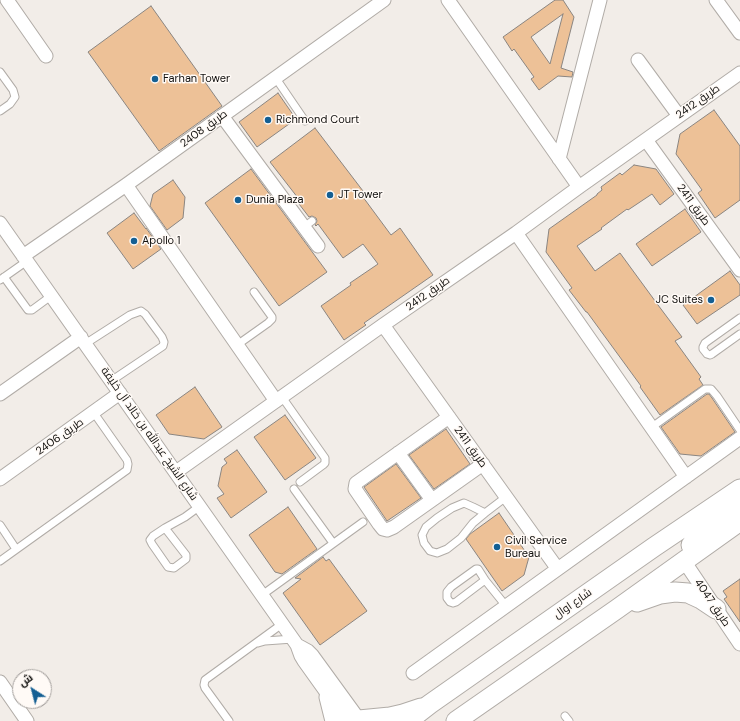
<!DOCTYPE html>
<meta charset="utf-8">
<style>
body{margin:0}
#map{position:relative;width:740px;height:721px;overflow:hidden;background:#f2ede8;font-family:"DM Sans",Cairo,sans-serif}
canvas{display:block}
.north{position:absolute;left:12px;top:669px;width:40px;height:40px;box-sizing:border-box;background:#fffaf6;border:1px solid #a09c99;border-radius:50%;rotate:324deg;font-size:11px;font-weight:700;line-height:16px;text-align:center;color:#11100e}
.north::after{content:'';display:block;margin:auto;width:14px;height:18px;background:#145f93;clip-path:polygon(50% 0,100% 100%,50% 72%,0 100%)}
</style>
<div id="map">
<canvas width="740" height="721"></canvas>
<div class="north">ش</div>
</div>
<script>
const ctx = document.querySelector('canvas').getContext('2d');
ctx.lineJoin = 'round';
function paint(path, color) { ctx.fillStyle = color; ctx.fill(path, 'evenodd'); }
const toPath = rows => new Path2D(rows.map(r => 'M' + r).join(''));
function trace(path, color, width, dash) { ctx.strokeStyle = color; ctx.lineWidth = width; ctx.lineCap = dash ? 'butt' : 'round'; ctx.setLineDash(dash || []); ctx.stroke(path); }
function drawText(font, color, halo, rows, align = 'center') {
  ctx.font = font + ' "DM Sans",Cairo,sans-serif'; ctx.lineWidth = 3; ctx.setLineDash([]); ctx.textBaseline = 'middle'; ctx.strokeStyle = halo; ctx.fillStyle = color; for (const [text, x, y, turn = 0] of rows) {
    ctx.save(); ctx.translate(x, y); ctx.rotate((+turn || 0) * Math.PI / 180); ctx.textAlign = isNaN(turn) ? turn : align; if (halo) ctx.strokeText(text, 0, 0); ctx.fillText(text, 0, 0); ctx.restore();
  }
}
const building = toPath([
 [555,0,563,0,574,17,561,68,573,72,572,77,558,76,539,90,531,79,534,77,514,49,512,51,503,37,555,0],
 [563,14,550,64,531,37,563,14],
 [151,6,222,106,159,151,88,52,151,6],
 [278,93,296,119,257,147,239,122,278,93],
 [714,110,740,146,740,200,715,218,698,193,702,190,676,154,680,134,714,110],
 [315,128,363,191,360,193,391,235,400,228,433,275,364,323,366,325,344,340,321,306,351,285,350,283,378,264,363,244,343,258,318,224,316,226,315,225,317,221,316,218,312,216,309,217,296,200,298,198,270,162,315,128],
 [634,165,656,169,674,194,660,205,652,194,628,210,627,209,601,228,602,229,577,246,595,271,620,253,658,305,682,337,675,341,701,377,699,379,703,385,660,415,640,387,641,386,587,312,586,312,569,290,572,288,546,252,549,229,597,195,597,194,602,190,601,187,620,173,622,175,634,165],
 [251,169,327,272,279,306,205,203,251,169],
 [173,180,185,197,183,218,167,230,150,206,153,194,173,180],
 [685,209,701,232,652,266,636,244,685,209],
 [134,213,146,229,146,228,161,249,133,269,107,233,134,213],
 [730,271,740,285,740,295,697,324,683,305,730,271],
 [195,387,222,427,204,439,169,434,156,415,195,387],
 [707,394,709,394,712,398,735,432,701,456,680,454,661,427,707,394],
 [285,415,316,458,285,480,254,437,285,415],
 [446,429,470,464,434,489,409,455,446,429],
 [237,450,267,492,231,518,217,498,224,494,218,486,222,467,227,463,224,459,237,450],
 [396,464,421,498,387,521,364,487,396,464],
 [288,507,317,549,282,574,275,572,249,535,288,507],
 [499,513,529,557,524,575,502,591,466,539,470,534,499,513],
 [323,557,326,561,329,559,367,611,320,645,283,593,301,579,295,578,323,557],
 [740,579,740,622,724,599,727,597,723,591,740,579]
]);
paint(building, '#edc197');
trace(building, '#8a8581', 1);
const lane = toPath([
 [0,72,13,90,15,97,10,104,0,111],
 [275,77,305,121],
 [304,227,312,221],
 [4,277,28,310,32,310,51,296],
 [0,280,27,261],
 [740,318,705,343,703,347,703,349,707,354,710,355,712,354,740,334],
 [85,344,130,315,141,311,145,314,162,337,164,342,163,346,111,381],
 [237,345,268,323,272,319,272,317,254,292],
 [282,397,325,458,325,463,323,465,300,482],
 [652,427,705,389,711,389,717,396,740,430],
 [294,489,333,543],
 [485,513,473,507,464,503,452,508,437,518,426,527,422,535,424,543,430,551,437,553,447,549,461,538,473,523,485,513,506,497],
 [0,525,16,549],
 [165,528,186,555,186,559,174,568,168,567,152,544,150,540,153,536,165,528,185,517,200,506],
 [0,561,127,470,128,464,127,460,94,413],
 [485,580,478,569,476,569,451,587,447,592,447,598,450,602,453,603,456,602,485,580,506,606],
 [262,595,363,522],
 [258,643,265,641,293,639],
 [565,716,569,721],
 [229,721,205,688,204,685,205,680,282,624]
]);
const street = toPath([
 [7,0,46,56],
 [448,0,579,187],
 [716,0,740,33],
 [638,60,679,116],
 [222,116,318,246],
 [646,140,740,270],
 [559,159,600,0],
 [126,185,276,401],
 [0,223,297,645,301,656,304,661,347,721],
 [516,233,686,477],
 [23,256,126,185,384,0],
 [383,325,557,568],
 [0,394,81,337],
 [449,417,356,483,355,489,379,524,383,529,387,530,394,527,483,464],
 [398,453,432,500],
 [176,472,383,325,516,233,579,187,740,73],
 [0,479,120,393],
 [684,561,740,644],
 [297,645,308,651,312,655,360,721],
 [413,673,740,438],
 [0,682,27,721]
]);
const secondary = toPath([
 [691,545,711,525,739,504],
 [637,602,660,594,675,592,688,593,701,599,716,609],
 [329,697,335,721],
 [359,720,390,717,403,714,421,708],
 [408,721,430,704,654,547,740,489],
 [456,721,617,609,740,521]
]);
trace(lane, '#b1aca7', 9);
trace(street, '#b1aca7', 15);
trace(secondary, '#b1aca7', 21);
trace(lane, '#fff', 7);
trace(street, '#fff', 13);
trace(secondary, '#fff', 19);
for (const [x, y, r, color] of [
 [155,79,4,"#145f93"],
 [268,120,4,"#145f93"],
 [330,195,4,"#145f93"],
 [238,200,4,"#145f93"],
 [134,241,4,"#145f93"],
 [711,300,4,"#145f93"],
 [497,547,4,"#145f93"]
]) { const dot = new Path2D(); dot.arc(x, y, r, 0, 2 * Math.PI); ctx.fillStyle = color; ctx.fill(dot); trace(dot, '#fffaf6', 1.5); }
drawText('11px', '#11100e', '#fffaf6', [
 ["Farhan Tower",163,79],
 ["Richmond Court",276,120],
 ["JT Tower",338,195],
 ["Dunia Plaza",246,200],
 ["Apollo 1",142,241],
 ["JC Suites",703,300,"right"],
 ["Civil Service",505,541],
 ["Bureau",505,554]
], 'left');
drawText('11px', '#11100e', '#fffaf6', [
 ["طريق 2412",698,102,-35],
 ["طريق 2408",204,129,-36],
 ["طريق 2411",693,205,54],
 ["طريق 2412",428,294,-35],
 ["شارع الشيخ عبدالله بن خالد آل خليفة",149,434,55],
 ["طريق 2406",60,437,-35],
 ["طريق 2411",470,447,54],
 ["طريق 4047",712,603,56],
 ["شارع اوال",573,604,-35]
]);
</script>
